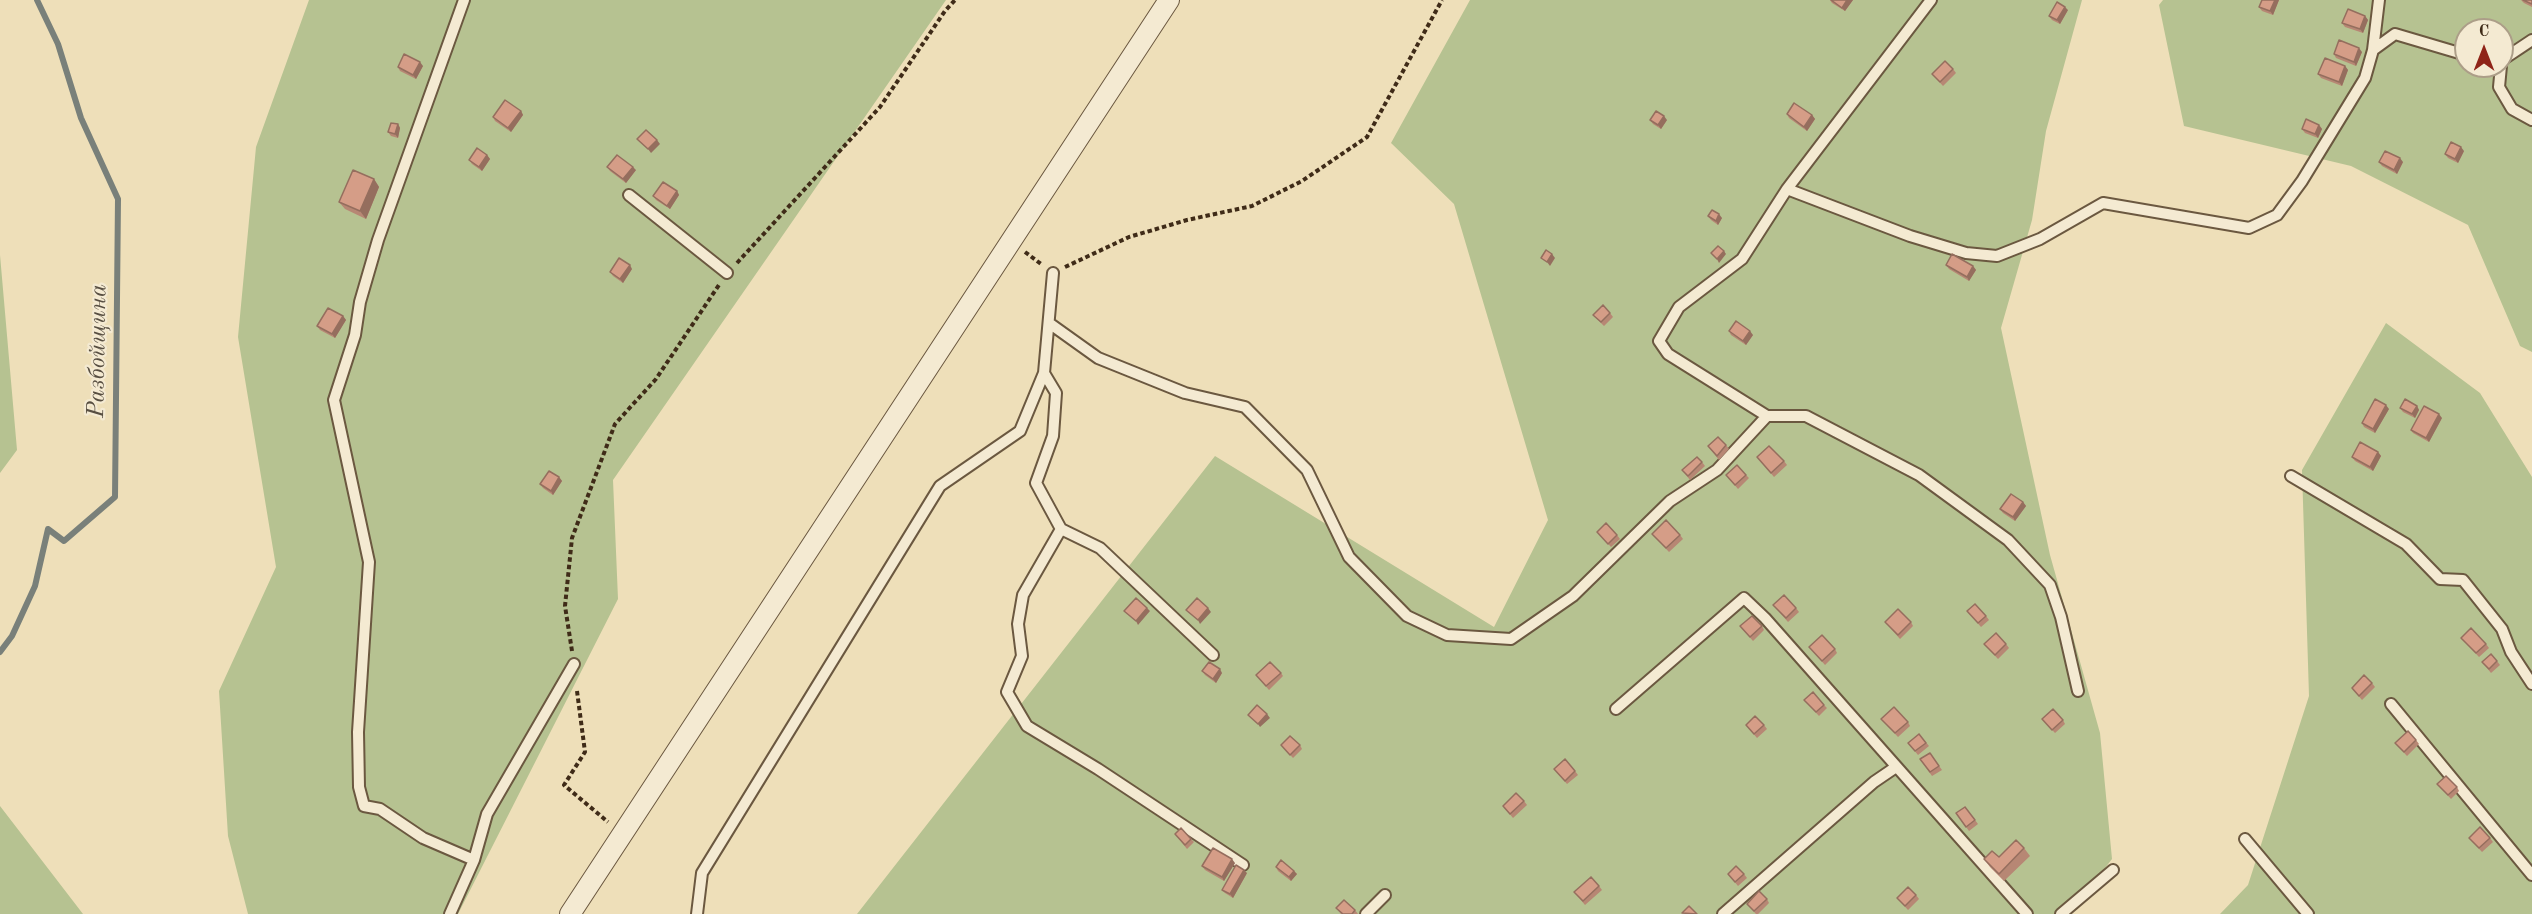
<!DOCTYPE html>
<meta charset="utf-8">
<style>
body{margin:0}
#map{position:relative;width:2532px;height:914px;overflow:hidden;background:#eedfb9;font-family:"Old Standard TT",serif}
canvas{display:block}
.north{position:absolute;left:2454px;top:18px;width:60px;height:60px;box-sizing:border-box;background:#f4ead2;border:2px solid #ac9e88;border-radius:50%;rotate:0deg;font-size:16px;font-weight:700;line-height:24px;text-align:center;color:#3f2b18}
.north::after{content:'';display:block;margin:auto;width:21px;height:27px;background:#8f2418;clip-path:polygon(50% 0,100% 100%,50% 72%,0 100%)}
</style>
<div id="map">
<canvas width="2532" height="914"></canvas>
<div class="north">С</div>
</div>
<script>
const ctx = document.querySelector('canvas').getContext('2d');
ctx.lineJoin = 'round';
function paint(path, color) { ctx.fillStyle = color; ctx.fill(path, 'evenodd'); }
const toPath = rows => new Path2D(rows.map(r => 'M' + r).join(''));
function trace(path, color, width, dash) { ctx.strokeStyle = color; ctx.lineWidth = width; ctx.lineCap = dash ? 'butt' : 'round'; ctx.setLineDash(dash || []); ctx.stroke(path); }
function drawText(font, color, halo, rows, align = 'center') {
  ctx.font = font + ' "Old Standard TT",serif'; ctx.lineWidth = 4.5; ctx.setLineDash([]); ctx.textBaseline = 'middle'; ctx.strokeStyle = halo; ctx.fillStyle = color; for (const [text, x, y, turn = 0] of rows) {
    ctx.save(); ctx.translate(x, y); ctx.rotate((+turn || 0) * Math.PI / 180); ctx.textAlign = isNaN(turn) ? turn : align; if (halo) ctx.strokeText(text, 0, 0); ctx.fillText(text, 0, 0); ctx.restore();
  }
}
paint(toPath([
 [309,0,946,0,613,480,618,599,458,914,248,914,228,836,219,691,276,567,238,337,256,147],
 [1470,0,2082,0,2046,131,2032,220,2001,328,2050,555,2100,733,2112,859,2069,914,857,914,1215,456,1494,627,1548,520,1454,204,1391,143],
 [2163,0,2532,0,2532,352,2520,346,2468,225,2351,166,2184,126,2159,5],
 [2466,30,2502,30,2502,66,2466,66],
 [0,255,17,450,0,473],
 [2386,323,2480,393,2532,477,2532,914,2220,914,2248,885,2309,696,2302,470],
 [0,806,83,914,0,914]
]), '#b6c291');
trace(toPath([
 [0,652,12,636,35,586,48,529,64,541,115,497,118,199,81,118,58,44,37,0]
]), '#79807a', 6);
const lane = toPath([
 [464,0,378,240,360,302,355,335,334,400,369,562,358,732,359,787,364,806,380,809,423,838,474,860],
 [1931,0,1787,189,1742,259,1679,307,1659,341,1668,354,1767,416,1806,416,1919,475,2008,540,2050,585,2061,617,2078,691],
 [2373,50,2395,34,2466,55],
 [2502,60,2532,40],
 [2501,66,2499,87,2512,109,2532,120],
 [1787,189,1910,236,1966,253,1997,256,2040,239,2103,203,2249,228,2277,215,2302,181,2365,78,2373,50,2379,0],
 [629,195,727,273],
 [1049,323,1098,358,1185,393,1245,407,1307,470,1349,557,1407,616,1447,635,1511,639,1573,596,1670,501,1717,470,1767,416],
 [1044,373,1056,393,1053,436,1036,483,1061,529,1023,595,1018,624,1022,656,1007,692,1027,726,1098,769,1243,865],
 [2291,476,2406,544,2440,579,2463,580,2502,629,2511,652,2532,684],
 [1061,529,1100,548,1213,655],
 [2391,704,2532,875],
 [1616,709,1744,598,1765,618,2027,914],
 [2245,839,2308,914],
 [450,914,474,860,487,814,574,664],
 [697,914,702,873,940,486,1020,431,1044,373,1053,273],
 [1366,914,1385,895],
 [1723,914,1874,782,1896,767],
 [2061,914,2113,870]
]);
const street = toPath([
 [570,914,1169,0]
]);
trace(lane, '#6b5840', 14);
trace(street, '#6b5840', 22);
trace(toPath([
 [1025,252,1041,264],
 [737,263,880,107,945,11,955,0],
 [1065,267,1129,237,1187,220,1252,206,1302,181,1367,137,1442,0],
 [572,651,565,606,572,538,615,424,656,379,719,285],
 [577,691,585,752,564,785,608,822]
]), '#3f2b18', 4, [4.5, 3]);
trace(lane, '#f4ead2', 10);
trace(street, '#f4ead2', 20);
paint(toPath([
 [1830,0,1853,0,1845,11,1832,3],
 [2262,0,2279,0,2273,15,2262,11,2259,7],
 [2521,0,2532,0,2532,7,2524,3],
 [2068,10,2060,24,2052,20,2049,16],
 [2365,16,2368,20,2363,33,2345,27,2342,23],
 [2362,52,2356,66,2336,58,2334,54],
 [423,66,416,79,400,71,398,67],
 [2345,66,2348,70,2342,86,2321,78,2318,74],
 [1953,69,1956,73,1943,86,1932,74],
 [521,111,523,115,511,132,495,121,493,117],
 [1787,114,1812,115,1815,119,1807,131,1789,118],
 [1650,120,1667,120,1661,129,1653,124],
 [398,124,400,128,398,138,391,136,388,132],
 [2319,125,2322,129,2318,138,2305,133,2302,129],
 [2464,151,2458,163,2448,158,2445,154],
 [487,155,490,159,482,171,472,164,469,160],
 [2379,162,2403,162,2397,174,2382,166],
 [607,167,636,170,626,183,610,171],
 [374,179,379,187,366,219,345,209,339,202],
 [677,191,679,195,670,209,656,200,653,196],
 [1708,216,1722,218,1718,225,1711,220],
 [1946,265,1973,266,1976,270,1969,281,1949,269],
 [632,269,623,283,613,276,610,272],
 [1610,313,1613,317,1604,326,1593,315],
 [343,316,346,320,335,338,320,330,317,326],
 [1729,331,1753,335,1746,345,1731,335],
 [2417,406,2419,410,2415,418,2403,412,2400,408],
 [2389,409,2375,433,2364,427,2362,423],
 [2442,418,2429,442,2413,433,2411,430],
 [1726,445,1729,449,1719,460,1708,446],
 [2378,452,2381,456,2373,471,2355,461,2352,457],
 [1757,457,1784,461,1787,465,1774,477],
 [1702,462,1705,466,1690,480,1682,470],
 [1726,475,1746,475,1749,478,1738,489],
 [559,477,562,481,553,495,543,488,540,484],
 [2023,502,2026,506,2015,521,2003,513,2000,509],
 [1597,532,1617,535,1620,539,1611,547],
 [1652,534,1680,535,1683,539,1669,552],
 [1773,605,1796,608,1799,612,1788,622],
 [1967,611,1986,616,1989,620,1981,627],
 [1885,622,1911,622,1913,626,1900,639],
 [1740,626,1762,626,1764,630,1753,641],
 [2461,638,2486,644,2489,648,2479,657],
 [1984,644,2006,644,2009,648,1998,659],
 [1809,647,1835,649,1837,653,1825,665],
 [2497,661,2500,665,2491,673,2482,662],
 [1202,671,1222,673,1216,683,1205,675],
 [1281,673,1283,676,1269,690,1256,675],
 [2372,683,2375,687,2362,700,2352,688],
 [1804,700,1824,705,1827,708,1819,716],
 [1881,719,1908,722,1910,726,1898,737],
 [2042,719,2063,720,2065,724,2055,733],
 [1746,725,1764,725,1767,729,1757,738],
 [1919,734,1929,746,1918,755,1908,743],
 [2416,740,2419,744,2407,756,2395,743],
 [1281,745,1300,745,1302,749,1293,758],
 [1930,753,1942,770,1932,776,1920,759],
 [1554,769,1575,771,1578,775,1567,784],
 [2437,784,2457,787,2459,791,2451,799],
 [1524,801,1527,805,1513,818,1503,806],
 [1965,807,1978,824,1969,831,1956,813],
 [1175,834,1191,839,1194,842,1187,849],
 [2469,838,2490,838,2493,842,2482,852],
 [2024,848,2030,856,2004,881,1990,867,1984,859,1999,857],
 [1235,863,1224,881,1205,870,1202,866],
 [1276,867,1294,871,1297,874,1291,881,1278,871],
 [1247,873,1233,898,1225,893,1222,890],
 [1728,874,1744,874,1747,878,1738,886],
 [1599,886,1602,890,1585,905,1574,892],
 [1916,895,1919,899,1908,910,1897,898],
 [1767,899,1769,903,1758,914,1756,914,1747,904],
 [1336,908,1355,910,1358,914,1341,914]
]), '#b78774');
paint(toPath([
 [1847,0,1853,0,1845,11,1842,8],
 [2275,0,2279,0,2273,15,2270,11],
 [2065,7,2068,10,2060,24,2057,20],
 [2365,16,2368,20,2363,33,2360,29],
 [2359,48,2362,52,2356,66,2354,62],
 [420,62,423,66,416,79,413,75],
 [2345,66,2348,70,2342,86,2339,82],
 [521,111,523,115,511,132,508,128],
 [1812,115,1815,119,1807,131,1804,127],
 [1664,116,1667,120,1661,129,1658,125],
 [398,124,400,128,398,138,395,134],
 [2319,125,2322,129,2318,138,2315,134],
 [657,140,660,144,651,153,648,149],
 [2461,147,2464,151,2458,163,2455,159],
 [487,155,490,159,482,171,479,167],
 [2400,158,2403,162,2397,174,2394,170],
 [633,167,636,170,626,183,623,179],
 [374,179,379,187,366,219,360,211],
 [677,191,679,195,670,209,667,206],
 [1719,214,1722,218,1718,225,1716,221],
 [1724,251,1726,254,1719,263,1717,259],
 [1552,254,1555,258,1550,266,1547,262],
 [630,265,632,269,623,283,620,279],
 [1973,266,1976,270,1969,281,1967,277],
 [343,316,346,320,335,338,332,334],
 [1750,331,1753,335,1746,345,1743,341],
 [2386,405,2389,409,2375,433,2373,429],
 [2417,406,2419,410,2415,418,2412,414],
 [2439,414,2442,418,2429,442,2426,438],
 [2378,452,2381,456,2373,471,2370,467],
 [559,477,562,481,553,495,551,491],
 [2023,502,2026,506,2015,521,2013,517],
 [1147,608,1150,611,1138,625,1136,621],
 [1208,608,1211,612,1200,624,1198,620],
 [1220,669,1222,673,1216,683,1213,679],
 [1267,714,1270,718,1260,727,1258,724],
 [1232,859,1235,863,1224,881,1222,877],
 [1244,870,1247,873,1233,898,1230,894],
 [1294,871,1297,874,1291,881,1289,877]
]), '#956e5e');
const building = toPath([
 [1831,0,1847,0,1842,8,1831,0],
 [2262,0,2275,0,2270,11,2259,7,2262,0],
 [2523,0,2532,0,2532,4,2523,0],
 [2057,2,2065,7,2057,20,2049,16,2057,2],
 [2348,9,2365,16,2360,29,2342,23,2348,9],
 [2339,40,2359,48,2354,62,2334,54,2339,40],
 [404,54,420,62,413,75,398,67,404,54],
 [2325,58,2345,66,2339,82,2318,74,2325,58],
 [1945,61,1953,69,1940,82,1932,74,1945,61],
 [505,100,521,111,508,128,493,117,505,100],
 [1794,103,1812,115,1804,127,1787,114,1794,103],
 [1656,111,1664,116,1658,125,1650,120,1656,111],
 [2306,119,2319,125,2315,134,2302,129,2306,119],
 [391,123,398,124,395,134,388,132,391,123],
 [646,130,657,140,648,149,637,139,646,130],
 [2451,142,2461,147,2455,159,2445,154,2451,142],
 [477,148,487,155,479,167,469,160,477,148],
 [2385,151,2400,158,2394,170,2379,162,2385,151],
 [617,155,633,167,623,179,607,167,617,155],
 [353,170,374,179,360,211,339,202,353,170],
 [663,182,677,191,667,206,653,196,663,182],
 [1712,210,1719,214,1716,221,1708,216,1712,210],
 [1718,246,1724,251,1717,259,1711,253,1718,246],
 [1546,250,1552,254,1547,262,1541,258,1546,250],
 [1952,254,1973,266,1967,277,1946,265,1952,254],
 [619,258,630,265,620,279,610,272,619,258],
 [1603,305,1610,313,1601,322,1593,315,1603,305],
 [328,308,343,316,332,334,317,326,328,308],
 [1736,321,1750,331,1743,341,1729,331,1736,321],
 [2375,399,2386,405,2373,429,2362,423,2375,399],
 [2405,399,2417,406,2412,414,2400,408,2405,399],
 [2424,406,2439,414,2426,438,2411,430,2424,406],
 [1718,437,1726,445,1717,456,1708,446,1718,437],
 [2360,442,2378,452,2370,467,2352,457,2360,442],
 [1769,446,1784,461,1771,473,1757,457,1769,446],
 [1697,457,1702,462,1688,476,1682,470,1697,457],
 [1737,465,1746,475,1735,485,1726,475,1737,465],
 [549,471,559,477,551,491,540,484,549,471],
 [2011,494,2023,502,2013,517,2000,509,2011,494],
 [1666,520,1680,535,1666,548,1652,534,1666,520],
 [1606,523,1617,535,1608,544,1597,532,1606,523],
 [1784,595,1796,608,1786,618,1773,605,1784,595],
 [1136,598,1147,608,1136,621,1124,611,1136,598],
 [1197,598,1208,608,1198,620,1186,610,1197,598],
 [1975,604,1986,616,1978,623,1967,611,1975,604],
 [1898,609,1911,622,1898,635,1885,622,1898,609],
 [1752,616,1762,626,1750,637,1740,626,1752,616],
 [2471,628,2486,644,2476,653,2461,638,2471,628],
 [1996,633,2006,644,1995,655,1984,644,1996,633],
 [1822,635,1835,649,1822,661,1809,647,1822,635],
 [2491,654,2497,661,2489,669,2482,662,2491,654],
 [1209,662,1220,669,1213,679,1202,671,1209,662],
 [1270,662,1281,673,1266,686,1256,675,1270,662],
 [2364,675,2372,683,2359,696,2352,688,2364,675],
 [1813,692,1824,705,1816,712,1804,700,1813,692],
 [1257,705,1267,714,1258,724,1248,715,1257,705],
 [1894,707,1908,722,1895,733,1881,719,1894,707],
 [2053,709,2063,720,2052,730,2042,719,2053,709],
 [1755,716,1764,725,1754,734,1746,725,1755,716],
 [2408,731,2416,740,2404,752,2395,743,2408,731],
 [1919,734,1926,743,1915,751,1908,743,1919,734],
 [1290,736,1300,745,1290,755,1281,745,1290,736],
 [1930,753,1939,766,1930,772,1920,759,1930,753],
 [1565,759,1575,771,1565,781,1554,769,1565,759],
 [2446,776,2457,787,2448,795,2437,784,2446,776],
 [1516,793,1524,801,1510,814,1503,806,1516,793],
 [1965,807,1975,820,1966,827,1956,813,1965,807],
 [2480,827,2490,838,2479,848,2469,838,2480,827],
 [1181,828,1191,839,1185,845,1175,834,1181,828],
 [2016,840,2024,848,1999,874,1984,859,1992,851,1999,857,2016,840],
 [1213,848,1232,859,1222,877,1202,866,1213,848],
 [1281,860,1294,871,1289,877,1276,867,1281,860],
 [1236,865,1244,870,1230,894,1222,890,1236,865],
 [1736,866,1744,874,1735,882,1728,874,1736,866],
 [1591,877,1599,886,1583,901,1574,892,1591,877],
 [1908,887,1916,895,1905,906,1897,898,1908,887],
 [1759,891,1767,899,1754,911,1747,904,1759,891],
 [1344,900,1355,910,1352,914,1343,914,1336,908,1344,900],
 [1689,906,1697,914,1682,913,1689,906]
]);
paint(building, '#d59d87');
trace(building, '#956e5e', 1.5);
drawText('italic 24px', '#574e41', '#f4ead2', [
 ["Разбойщина",98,351,-89]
]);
</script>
